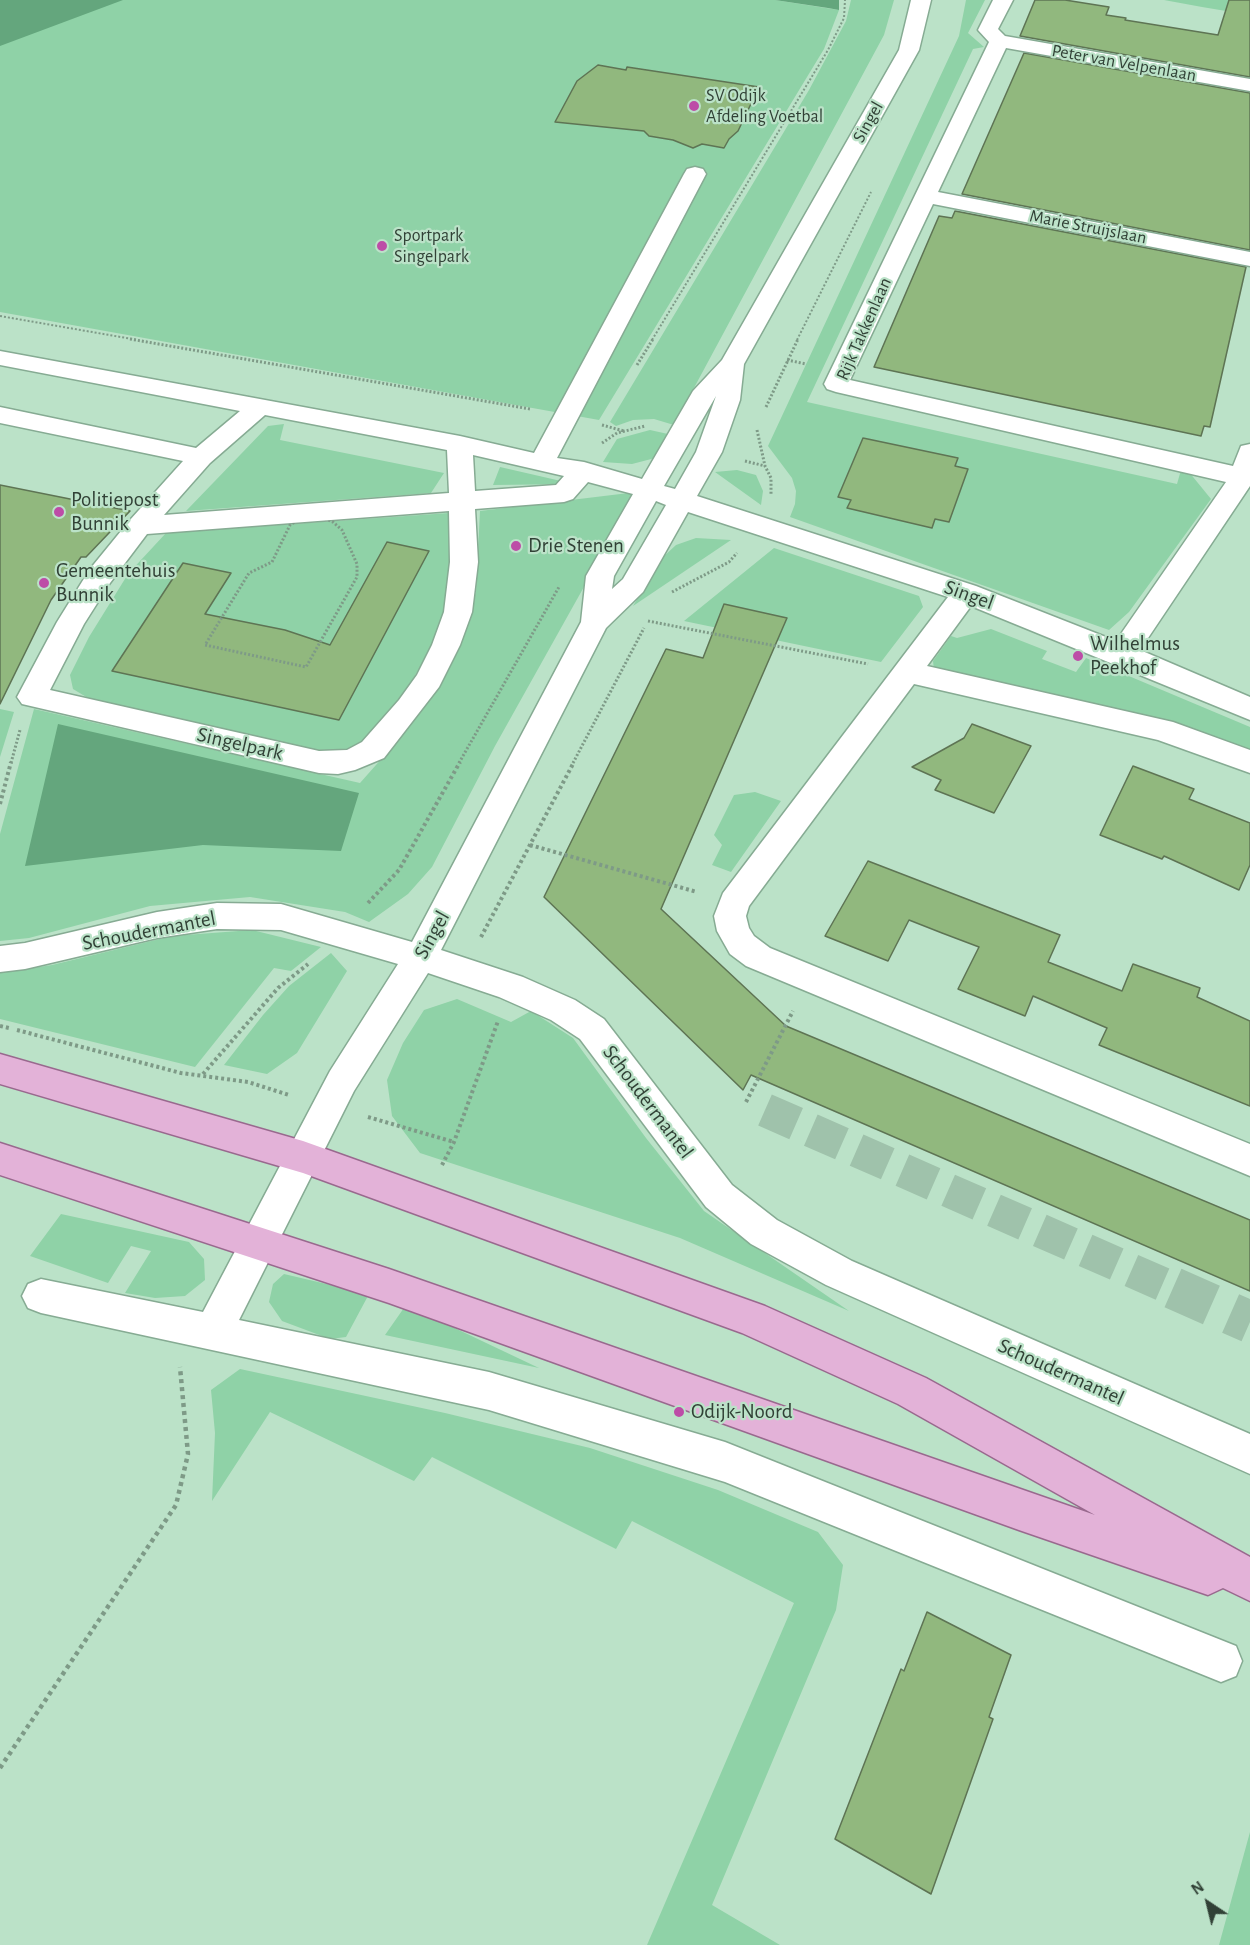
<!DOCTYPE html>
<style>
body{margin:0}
#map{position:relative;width:1250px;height:1945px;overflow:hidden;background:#bbe2c8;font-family:"Alegreya Sans",sans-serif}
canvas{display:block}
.north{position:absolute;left:1178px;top:1873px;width:60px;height:60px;-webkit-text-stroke:4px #bbe2c8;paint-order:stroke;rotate:325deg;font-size:16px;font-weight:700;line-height:24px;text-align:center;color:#314136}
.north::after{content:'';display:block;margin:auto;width:21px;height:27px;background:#314136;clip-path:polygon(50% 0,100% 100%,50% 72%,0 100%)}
</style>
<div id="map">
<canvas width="1250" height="1945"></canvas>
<div class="north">N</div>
</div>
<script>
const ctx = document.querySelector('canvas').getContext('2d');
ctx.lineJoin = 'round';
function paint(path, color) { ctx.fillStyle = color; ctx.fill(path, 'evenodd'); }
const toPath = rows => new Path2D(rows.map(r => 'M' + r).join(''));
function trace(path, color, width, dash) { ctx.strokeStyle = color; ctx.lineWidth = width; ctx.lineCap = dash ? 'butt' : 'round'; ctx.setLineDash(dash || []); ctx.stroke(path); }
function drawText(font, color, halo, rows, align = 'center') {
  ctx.font = font + ' "Alegreya Sans",sans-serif'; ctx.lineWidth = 4.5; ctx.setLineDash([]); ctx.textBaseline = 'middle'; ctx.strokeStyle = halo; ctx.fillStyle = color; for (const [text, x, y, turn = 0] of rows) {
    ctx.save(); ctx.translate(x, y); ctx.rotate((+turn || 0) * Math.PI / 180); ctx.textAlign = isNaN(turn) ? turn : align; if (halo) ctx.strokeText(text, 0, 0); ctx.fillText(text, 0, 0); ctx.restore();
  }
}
paint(toPath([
 [0,0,775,0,839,10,824,49,599,420,0,312],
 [851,0,894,0,884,35,674,425,654,419,633,420,616,426,610,422,809,90,846,21],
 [966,0,985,0,968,33,984,47,973,49,807,402,1177,484,1181,470,1189,472,1211,499,1129,612,1109,630,790,517,795,504,796,491,792,478,768,446,959,36],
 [1164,0,1234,0,1250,15,1202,7],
 [284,424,280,440,444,473,431,493,186,511,268,426],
 [650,430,668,434,655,458,632,464,603,462,617,439],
 [500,467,574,484,493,485],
 [737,470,756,475,763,491,761,505,715,472],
 [637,492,495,746,432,867,408,894,369,922,345,912,250,897,150,906,29,938,0,941,0,834,34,709,360,783,407,730,454,656,476,592,480,511],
 [449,513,451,596,430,650,404,694,380,724,355,747,332,753,88,698,73,689,70,675,89,637,128,574,166,533],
 [696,538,731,540,633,606,662,558,676,545],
 [774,548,919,596,923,607,881,662,684,621],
 [991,629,1047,651,1042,659,1076,672,1086,658,1250,727,1250,751,934,670,933,661,951,636,957,638],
 [0,709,14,712,0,757],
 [755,792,781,801,731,872,712,865,722,845,714,835,734,795],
 [252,930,321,947,291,971,274,968,195,1067,0,1019,0,973,52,965,172,936],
 [331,953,347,971,297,1053,267,1074,224,1065,263,1015,289,986],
 [457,999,511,1022,531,1011,573,1038,646,1138,704,1211,849,1311,680,1238,420,1153,392,1116,387,1080,403,1043,424,1010],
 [61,1214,189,1242,204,1259,205,1280,185,1296,155,1298,125,1293,151,1251,131,1246,108,1283,30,1256],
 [284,1274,369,1294,346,1337,330,1339,282,1321,269,1302,273,1284],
 [406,1305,539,1368,385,1335],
 [240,1369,445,1413,590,1448,718,1490,818,1532,843,1565,836,1610,712,1905,780,1945,647,1945,794,1603,632,1521,616,1549,432,1457,414,1481,270,1412,212,1501,215,1433,211,1390],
 [1250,1832,1250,1945,1219,1945]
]), '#8fd2a7');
paint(toPath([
 [0,0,123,0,0,46],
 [775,0,839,0,839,10,828,8],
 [58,724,359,793,341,851,203,845,25,866]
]), '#64a67d');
const building = toPath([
 [1035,0,1065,0,1109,7,1106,15,1126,18,1125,20,1218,35,1229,0,1250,0,1250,77,1020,36,1035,0],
 [1024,53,1250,93,1250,250,962,194,1024,53],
 [598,65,626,70,627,67,759,87,738,131,729,139,724,148,702,144,693,148,673,140,649,136,644,131,555,122,577,81,598,65],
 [955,211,1246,267,1210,427,1204,426,1201,436,874,367,939,216,952,218,955,211],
 [863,438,958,458,955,466,968,469,949,522,935,519,932,528,847,508,851,500,838,497,863,438],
 [0,485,130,511,86,557,81,557,51,600,0,704,0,485],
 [387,542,429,551,339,720,112,671,183,563,231,573,205,614,285,630,330,645,387,542],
 [724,604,787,618,661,909,786,1026,1250,1220,1250,1291,751,1075,743,1090,544,897,666,649,703,658,724,604],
 [972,724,1031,746,994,813,935,790,941,780,912,767,964,738,972,724],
 [1133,766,1194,789,1189,799,1250,823,1250,865,1239,890,1164,856,1162,859,1100,835,1133,766],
 [868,861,1060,935,1048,962,1122,991,1133,964,1200,988,1197,997,1250,1021,1250,1106,1099,1045,1107,1028,1033,996,1025,1016,958,989,979,947,942,933,909,920,888,961,825,936,868,861],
 [927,1612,1011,1655,989,1717,993,1719,931,1894,835,1839,901,1669,904,1671,927,1612]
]);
paint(building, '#91b87e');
trace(building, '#5e7454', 1.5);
trace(toPath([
 [765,1110,1176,1290]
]), '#9fc2ab', 34, [34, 16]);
trace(toPath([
 [1173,1288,1250,1322]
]), '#9fc2ab', 42, [42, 21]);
const minor = toPath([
 [911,0,931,0,919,50,744,364,740,400,722,452,697,496,976,586,1116,641,1226,482,836,392,827,389,824,384,989,42,978,30,993,0,1013,0,998,29,1005,36,1250,79,1250,91,1006,48,938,192,1250,252,1250,266,933,204,850,380,1233,466,1241,446,1250,444,1250,486,1140,650,1250,697,1250,720,971,606,927,666,1173,722,1250,750,1250,773,1158,740,914,684,749,906,746,916,749,928,754,936,770,948,1250,1144,1250,1176,746,966,730,954,717,931,714,916,723,893,948,597,688,512,643,592,606,628,441,950,523,977,575,1000,604,1019,732,1185,777,1220,852,1261,1250,1434,1250,1474,826,1285,751,1244,706,1207,580,1039,551,1020,499,997,428,973,354,1091,239,1320,489,1372,725,1442,1236,1646,1242,1661,1236,1676,1221,1682,725,1482,489,1410,41,1313,28,1308,22,1296,28,1284,41,1279,203,1312,330,1071,398,964,281,930,217,929,157,938,25,969,0,972,0,946,25,943,157,912,217,903,281,904,412,942,581,622,586,576,633,494,588,482,573,499,564,502,475,509,478,562,472,612,460,645,439,687,384,758,355,770,338,774,319,773,22,704,17,697,57,622,90,569,130,520,183,461,0,423,0,407,196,448,240,411,0,365,0,351,460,436,534,453,684,174,687,169,695,167,703,169,706,174,557,458,584,462,642,479,693,391,722,360,899,50,911,0],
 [716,396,696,452,675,489,664,486,716,396],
 [265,415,447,450,449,493,164,515,210,463,265,415],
 [473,455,564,476,556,485,475,491,473,455],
 [656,501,666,505,623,579,612,589,614,576,656,501],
 [449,511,450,562,444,612,432,645,417,675,399,700,362,742,347,750,319,751,50,690,84,624,110,583,147,534,449,511]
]);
const major = toPath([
 [0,1054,303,1141,765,1306,926,1378,1250,1557,1250,1601,1223,1588,1208,1595,1019,1530,389,1303,0,1175,0,1143,389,1269,1095,1515,898,1404,742,1333,303,1173,0,1084,0,1054]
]);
trace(minor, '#86ab93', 3);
trace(major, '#99698e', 3);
trace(toPath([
 [0,316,138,340],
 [652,340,828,50,844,18,845,0],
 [797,340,871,192]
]), '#7e9a87', 2, [2, 2]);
trace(toPath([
 [130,339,530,409],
 [787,360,806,364],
 [637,365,653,339],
 [766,407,798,339],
 [602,425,624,431],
 [757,430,765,466,771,478,771,495],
 [602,443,617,433,645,426],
 [745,461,765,466],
 [310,512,333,522,342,530,357,564,357,577,306,667,205,645,249,573,272,562,290,525,310,512],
 [672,592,729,562,737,553],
 [648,621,868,664],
 [11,763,20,730],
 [459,763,559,587],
 [573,763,644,628]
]), '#7e9a87', 3, [2, 2]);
trace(toPath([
 [0,804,11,762],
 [530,845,697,892],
 [368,903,399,870,460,762],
 [481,937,574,762],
 [0,1026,9,1028],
 [17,1030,181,1073,248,1082,289,1095],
 [203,1074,278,988,308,964],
 [746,1102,793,1011],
 [368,1117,454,1142],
 [442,1165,454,1142,498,1021]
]), '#7e9a87', 4, [3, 3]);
trace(toPath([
 [0,1768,176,1505,188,1454,180,1367]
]), '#7e9a87', 4.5, [4, 4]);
paint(minor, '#fff');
paint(major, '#e3b2d8');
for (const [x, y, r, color] of [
 [694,106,6,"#bd4ca7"],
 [382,246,6,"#bd4ca7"],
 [59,512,6,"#bd4ca7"],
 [516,546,6,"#bd4ca7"],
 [44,583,6,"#bd4ca7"],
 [1078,656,6,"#bd4ca7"],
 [679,1412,6,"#bd4ca7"]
]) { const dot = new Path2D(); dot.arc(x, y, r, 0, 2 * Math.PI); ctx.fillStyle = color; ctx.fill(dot); trace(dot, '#bbe2c8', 2); }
drawText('18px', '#314136', '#bbe2c8', [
 ["Peter van Velpenlaan",1124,63,10],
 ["Singel",868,122,-61],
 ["Marie Struijslaan",1088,227,11],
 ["Rijk Takkenlaan",864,329,-66]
]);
drawText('18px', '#314136', '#bbe2c8', [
 ["SV Odijk",706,96],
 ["Afdeling Voetbal",706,117],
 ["Sportpark",394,236],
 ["Singelpark",394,257]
], 'left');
drawText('21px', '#314136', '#bbe2c8', [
 ["Politiepost",71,500],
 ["Bunnik",71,524],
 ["Drie Stenen",528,546],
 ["Gemeentehuis",56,571],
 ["Bunnik",56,595],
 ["Wilhelmus",1090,644],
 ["Peekhof",1090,668],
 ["Odijk-Noord",691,1412]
], 'left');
drawText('21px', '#314136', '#bbe2c8', [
 ["Singel",969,595,20],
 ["Singelpark",240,744,13],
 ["Schoudermantel",149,931,-11],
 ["Singel",432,935,-61],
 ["Schoudermantel",648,1102,53],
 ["Schoudermantel",1061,1372,24]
]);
</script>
